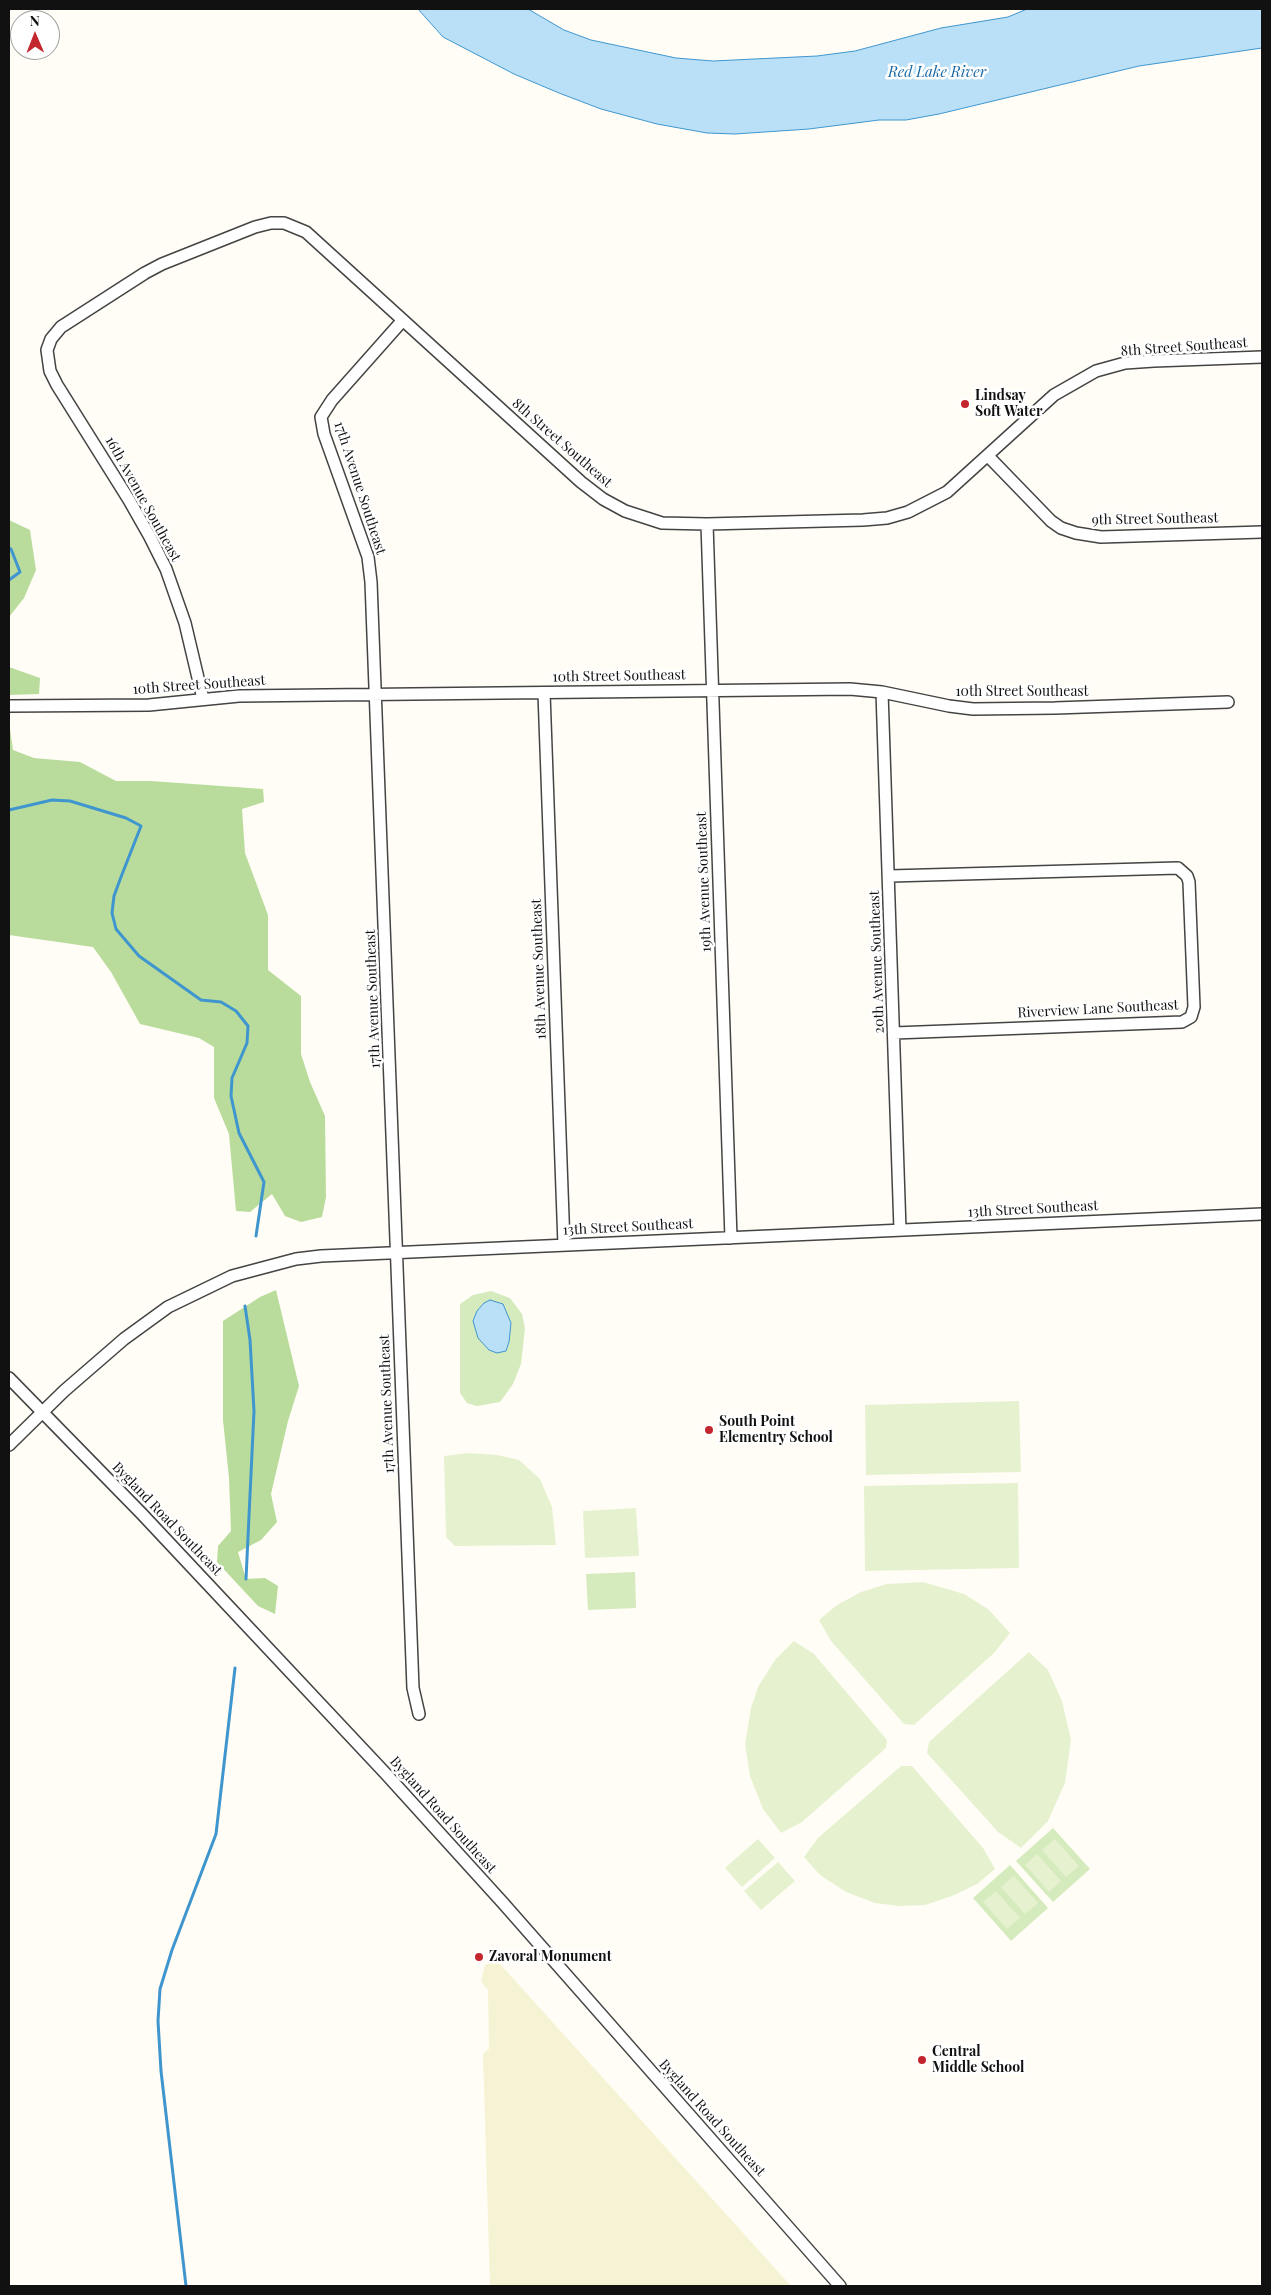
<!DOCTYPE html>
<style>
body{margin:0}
#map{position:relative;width:1271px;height:2295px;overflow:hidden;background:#fffdf5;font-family:"Playfair Display",serif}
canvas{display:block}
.frame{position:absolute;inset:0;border:10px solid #111;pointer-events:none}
.north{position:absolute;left:10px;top:10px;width:50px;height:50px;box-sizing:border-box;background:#fff;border:1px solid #a0a0a0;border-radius:50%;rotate:359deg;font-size:14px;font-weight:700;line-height:20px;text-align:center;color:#111}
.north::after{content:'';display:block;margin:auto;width:18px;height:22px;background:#c4262e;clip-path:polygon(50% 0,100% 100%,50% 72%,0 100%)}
</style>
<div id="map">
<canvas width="1271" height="2295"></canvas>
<div class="frame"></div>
<div class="north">N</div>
</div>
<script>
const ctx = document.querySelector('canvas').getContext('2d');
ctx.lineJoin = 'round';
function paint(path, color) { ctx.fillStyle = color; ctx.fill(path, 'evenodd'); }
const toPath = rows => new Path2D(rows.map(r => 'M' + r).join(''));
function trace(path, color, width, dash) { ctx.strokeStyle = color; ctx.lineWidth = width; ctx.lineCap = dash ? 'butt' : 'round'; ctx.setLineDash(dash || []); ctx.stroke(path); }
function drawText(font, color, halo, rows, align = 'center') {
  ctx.font = font + ' "Playfair Display",serif'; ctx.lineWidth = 5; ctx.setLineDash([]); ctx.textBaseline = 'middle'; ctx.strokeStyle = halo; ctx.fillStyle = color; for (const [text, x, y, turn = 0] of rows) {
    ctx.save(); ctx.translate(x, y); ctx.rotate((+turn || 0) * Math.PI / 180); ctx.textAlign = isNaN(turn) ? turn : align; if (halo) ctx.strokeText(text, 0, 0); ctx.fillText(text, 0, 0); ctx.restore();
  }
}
paint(toPath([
 [490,1963,500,1964,791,2286,490,2286,483,2054,489,2049,488,1990,481,1982,485,1965]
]), '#f6f3d4');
paint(toPath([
 [491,1291,510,1298,522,1314,525,1328,521,1364,513,1384,500,1402,477,1406,467,1403,460,1393,460,1304,473,1295],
 [635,1572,636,1608,588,1610,586,1574],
 [1053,1828,1090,1869,1053,1902,1016,1861],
 [1010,1865,1048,1908,1011,1941,973,1898]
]), '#d5ebbd');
paint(toPath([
 [9,520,30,530,36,570,24,598,9,617],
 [9,667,40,678,39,694,9,695],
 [9,722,13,750,34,758,80,762,116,781,151,781,263,789,264,802,242,809,245,853,268,915,268,970,301,996,301,1054,310,1082,325,1116,326,1197,322,1217,301,1222,285,1216,272,1194,250,1212,236,1211,229,1134,214,1098,214,1047,199,1038,140,1024,111,972,93,947,9,935],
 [276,1290,299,1386,288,1421,271,1494,277,1522,261,1540,238,1552,246,1579,265,1578,278,1586,275,1614,258,1606,217,1562,218,1546,231,1531,229,1478,223,1420,223,1321,260,1297]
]), '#b9dc9c');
paint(toPath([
 [1019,1401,1021,1472,866,1475,865,1405],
 [469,1453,497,1455,519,1460,540,1479,552,1507,556,1545,455,1546,446,1537,444,1456],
 [1018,1483,1019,1568,865,1571,864,1486],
 [636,1508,639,1556,585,1558,583,1511],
 [923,1582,964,1594,988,1609,1010,1633,994,1653,914,1725,904,1724,831,1641,819,1620,837,1605,861,1592,887,1584],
 [794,1641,814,1654,887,1740,886,1748,802,1822,781,1833,763,1809,750,1776,745,1744,751,1708,758,1687,775,1660],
 [1029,1652,1048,1670,1062,1701,1071,1740,1065,1783,1048,1821,1021,1848,998,1832,927,1753,929,1742],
 [901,1766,912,1766,983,1848,995,1869,977,1884,952,1896,925,1905,899,1906,875,1903,846,1892,820,1875,804,1857,818,1838],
 [758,1839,775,1858,742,1887,725,1868],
 [1055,1839,1079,1866,1066,1877,1042,1850],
 [1037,1854,1061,1881,1049,1892,1025,1865],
 [778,1862,795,1881,761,1910,744,1891],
 [1014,1876,1038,1903,1025,1914,1001,1887],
 [996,1891,1020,1918,1007,1929,983,1902]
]), '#e6f2cf');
const water = toPath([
 [418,9,528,9,564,30,591,40,676,58,713,61,817,56,855,51,941,28,1008,17,1027,9,1262,9,1262,48,1139,66,939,114,906,120,879,120,809,129,735,134,707,133,657,124,601,109,559,93,514,74,443,37,418,9],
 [490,1300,503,1304,511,1323,509,1342,506,1351,497,1353,489,1350,478,1338,473,1321,477,1311,484,1303,490,1300]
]);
paint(water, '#b9e0f7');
trace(water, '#3f96cf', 1);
trace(toPath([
 [9,548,11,549,20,572,9,580],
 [9,810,52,800,70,801,126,818,141,826,121,877,114,896,112,913,116,929,139,956,201,1000,221,1002,236,1011,248,1026,247,1043,232,1078,231,1096,239,1133,264,1182,256,1236],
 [245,1306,250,1340,254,1411,246,1579],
 [186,2286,161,2071,158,2021,160,1989,172,1950,216,1834,235,1668]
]), '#3f96cf', 3);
const minor = toPath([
 [403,320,332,400,321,417,324,434,368,557,371,582,413,1688,419,1714],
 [988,456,1051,521,1061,528,1076,533,1101,537,1262,532],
 [707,524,731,1238],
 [882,692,900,1230],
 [544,693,564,1245],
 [203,699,185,623,166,569,150,537,129,500,57,385,50,371,47,350,51,339,61,327,145,273,162,264,255,227,271,223,284,223,306,232,581,482,603,499,625,511,662,523,707,524,863,520,887,518,908,512,947,492,1054,395,1096,371,1125,363,1154,361,1262,357],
 [9,706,149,705,239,696,850,689,882,692,949,706,973,709,1055,708,1228,702],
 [890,876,1178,868,1187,876,1189,882,1194,1007,1191,1017,1182,1022,894,1033],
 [9,1378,142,1514,386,1774,503,1903,840,2286],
 [9,1445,64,1391,124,1339,168,1307,232,1276,296,1259,321,1256,1262,1214]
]);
trace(minor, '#444', 14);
trace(minor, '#fff', 11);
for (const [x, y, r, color] of [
 [965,404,5,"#c4262e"],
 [709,1430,5,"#c4262e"],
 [479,1957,5,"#c4262e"],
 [922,2060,5,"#c4262e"]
]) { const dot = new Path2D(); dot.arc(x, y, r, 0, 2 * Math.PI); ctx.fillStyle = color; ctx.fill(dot); trace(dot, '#fff', 2); }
drawText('14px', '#111', '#fff', [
 ["8th Street Southeast",1184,347,-4],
 ["8th Street Southeast",562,443,41],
 ["17th Avenue Southeast",360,488,72],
 ["16th Avenue Southeast",143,499,61],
 ["9th Street Southeast",1155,519,-1],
 ["10th Street Southeast",619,676,-1],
 ["10th Street Southeast",199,685,-4],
 ["10th Street Southeast",1022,692],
 ["19th Avenue Southeast",704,882,-92],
 ["20th Avenue Southeast",877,962,-92],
 ["18th Avenue Southeast",539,969,-92],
 ["17th Avenue Southeast",373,999,-92],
 ["Riverview Lane Southeast",1098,1009,-3],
 ["13th Street Southeast",1033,1209,-3],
 ["13th Street Southeast",628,1227,-3],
 ["17th Avenue Southeast",387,1404,-92],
 ["Bygland Road Southeast",167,1519,46],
 ["Bygland Road Southeast",443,1815,48],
 ["Bygland Road Southeast",712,2118,48]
]);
drawText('bold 14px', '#111', '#fff', [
 ["Lindsay",975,396],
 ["Soft Water",975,412],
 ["South Point",719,1422],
 ["Elementry School",719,1438],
 ["Zavoral Monument",489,1957],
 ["Central",932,2052],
 ["Middle School",932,2068]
], 'left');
drawText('italic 15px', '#1768a6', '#fff', [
 ["Red Lake River",937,72]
]);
</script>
